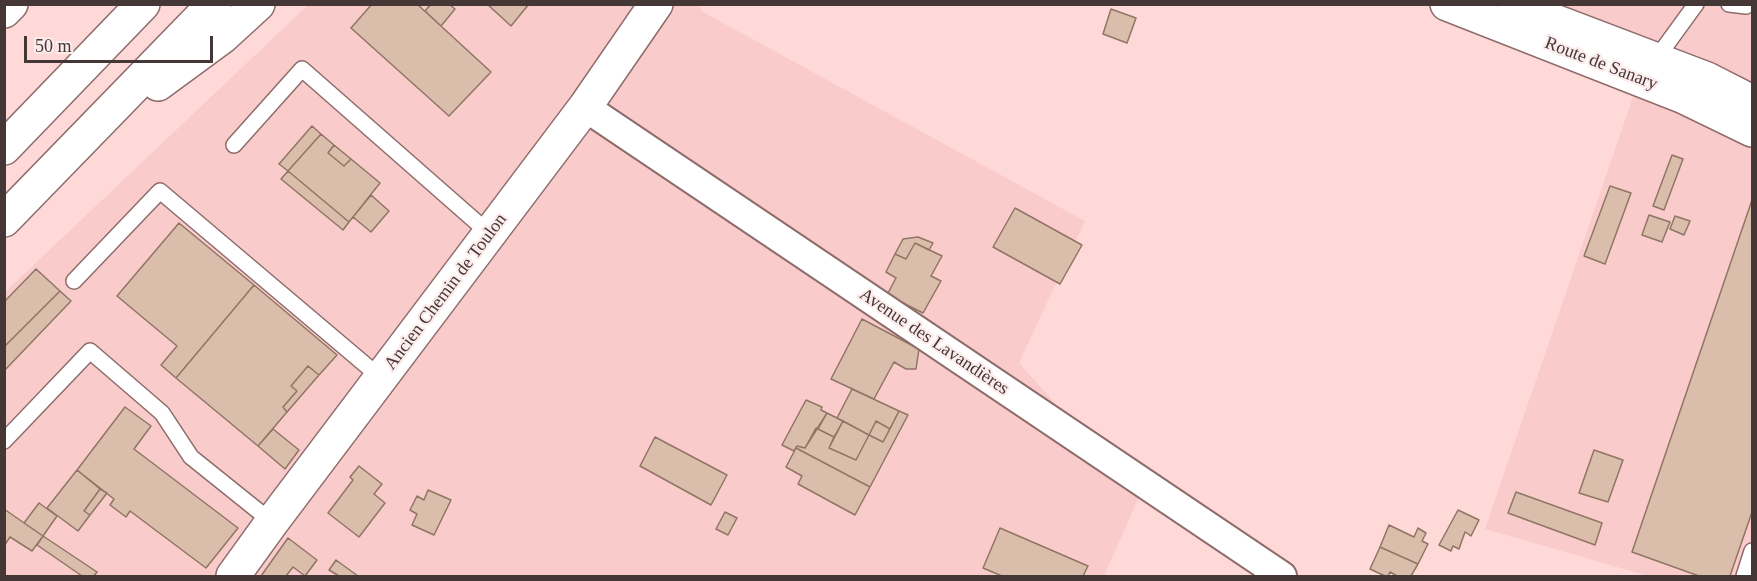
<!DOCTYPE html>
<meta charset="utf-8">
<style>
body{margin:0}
#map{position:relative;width:1757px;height:581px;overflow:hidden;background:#fed9d8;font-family:"Times New Roman",serif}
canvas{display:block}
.frame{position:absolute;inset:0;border:6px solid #463737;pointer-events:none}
.scale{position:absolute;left:24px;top:36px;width:189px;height:27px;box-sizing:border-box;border:3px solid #463737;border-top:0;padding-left:8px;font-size:18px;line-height:21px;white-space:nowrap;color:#463737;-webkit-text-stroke:4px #fcecec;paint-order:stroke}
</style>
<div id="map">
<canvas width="1757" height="581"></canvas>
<div class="frame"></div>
<div class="scale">50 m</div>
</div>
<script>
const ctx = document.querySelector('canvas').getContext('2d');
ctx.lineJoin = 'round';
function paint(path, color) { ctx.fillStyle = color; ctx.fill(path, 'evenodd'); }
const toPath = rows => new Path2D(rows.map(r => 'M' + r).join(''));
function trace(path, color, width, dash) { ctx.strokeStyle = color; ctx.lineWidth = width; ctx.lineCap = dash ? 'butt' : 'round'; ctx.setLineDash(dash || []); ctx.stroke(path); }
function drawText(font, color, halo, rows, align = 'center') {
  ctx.font = font + ' "Times New Roman",serif'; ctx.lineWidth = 4.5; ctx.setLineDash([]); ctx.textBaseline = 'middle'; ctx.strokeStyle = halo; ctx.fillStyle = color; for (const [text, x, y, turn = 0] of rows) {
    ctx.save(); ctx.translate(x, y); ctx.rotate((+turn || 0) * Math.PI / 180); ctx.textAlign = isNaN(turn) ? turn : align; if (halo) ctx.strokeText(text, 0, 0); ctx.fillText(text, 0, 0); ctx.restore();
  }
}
paint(toPath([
 [308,5,698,5,703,12,1085,221,1019,363,1139,497,1104,576,5,576,5,292],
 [1536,5,1752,5,1752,96],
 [1634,94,1745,142,1752,147,1752,576,1648,576,1485,529]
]), '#f9cccb');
const building = toPath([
 [372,4,417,4,491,72,449,116,351,28,372,4],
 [431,4,449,4,455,9,441,26,425,11,431,4],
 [487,4,529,4,511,26,487,4],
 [1111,9,1136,18,1127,43,1103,34,1111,9],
 [312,126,321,134,288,171,279,164,312,126],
 [321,134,334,145,328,153,344,166,351,159,380,183,349,222,288,171,321,134],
 [334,145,351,159,344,166,328,153,334,145],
 [1672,155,1683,159,1664,210,1653,206,1672,155],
 [288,171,349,222,343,230,281,179,288,171],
 [1610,186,1631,193,1605,264,1584,256,1610,186],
 [371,195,389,211,371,232,353,217,371,195],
 [1752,200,1752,512,1730,576,1699,576,1632,552,1752,200],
 [1015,208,1082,245,1060,284,993,247,1015,208],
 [1649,215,1670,222,1662,242,1642,235,1649,215],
 [1675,216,1690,221,1684,235,1670,229,1675,216],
 [179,223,254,285,176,378,161,365,177,346,117,296,179,223],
 [918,237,933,243,929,250,915,243,906,259,895,254,903,239,918,237],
 [915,243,942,256,931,276,941,281,923,313,887,295,896,278,886,272,895,254,906,259,915,243],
 [36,269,60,291,4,347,4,302,36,269],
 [254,285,337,355,319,375,308,366,291,386,297,391,283,407,287,412,258,446,176,378,254,285],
 [60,291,71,301,4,371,4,347,60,291],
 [862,319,919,349,916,369,906,369,894,362,874,399,831,379,862,319],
 [308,366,319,375,287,412,283,407,297,391,291,386,308,366],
 [852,389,899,411,890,429,876,421,869,435,837,418,852,389],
 [806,400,822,407,821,410,827,413,805,448,797,446,794,451,782,445,806,400],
 [125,407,151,426,134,449,238,528,206,568,130,511,126,517,110,505,114,499,77,470,125,407],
 [899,411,908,415,870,487,796,448,797,446,805,448,816,428,834,437,829,448,856,460,869,435,883,442,899,411],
 [827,413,843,421,834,437,818,429,827,413],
 [843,421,869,435,856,460,829,448,843,421],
 [876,421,890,429,883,442,869,435,876,421],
 [273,429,299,450,285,469,258,446,273,429],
 [655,437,727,475,711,505,640,466,655,437],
 [796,448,870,487,855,515,798,484,802,476,786,467,796,448],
 [1594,450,1623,460,1608,502,1579,493,1594,450],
 [359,466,382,484,374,494,385,503,359,537,328,513,353,480,350,477,359,466],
 [77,470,100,489,84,511,90,515,78,531,47,508,77,470],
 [100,489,107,493,90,515,84,511,100,489],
 [428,490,451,500,434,535,412,525,417,514,410,510,417,496,424,500,428,490],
 [1516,492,1602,523,1595,545,1508,513,1516,492],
 [39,503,57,516,43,536,24,523,39,503],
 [4,509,43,536,32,551,10,537,4,546,4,509],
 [1458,510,1479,520,1471,536,1465,532,1459,549,1453,546,1451,551,1439,545,1458,510],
 [725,512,737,518,728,535,716,529,725,512],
 [1389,525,1414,537,1418,528,1426,533,1422,541,1428,544,1418,564,1380,547,1389,525],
 [1000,528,1088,566,1083,576,1002,576,983,568,1000,528],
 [43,536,97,572,94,576,82,576,37,545,43,536],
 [288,538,317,560,305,576,293,567,286,576,261,576,288,538],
 [1380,547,1418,564,1411,576,1397,576,1390,572,1388,576,1385,576,1370,569,1380,547],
 [336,560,358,576,339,576,329,570,336,560]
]);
paint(building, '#dbbdab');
trace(building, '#907564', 1.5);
const lane = toPath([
 [1729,4,1746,6],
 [1656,59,1696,4],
 [234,145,302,69,490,234],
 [74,281,160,191,381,378],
 [4,441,90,351,162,413,191,457,272,522],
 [1744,576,1752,551]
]);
const street = toPath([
 [585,107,1282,576]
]);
const secondary = toPath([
 [1447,4,1684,97,1752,130],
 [1515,6,1707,79,1752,102],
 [4,11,11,4],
 [233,576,272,522,585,107,656,4]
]);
const highway = toPath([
 [158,84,222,37,258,4],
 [4,148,143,4],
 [4,220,214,4]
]);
trace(lane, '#8d6c6b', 18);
trace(street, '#8d6c6b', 32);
trace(secondary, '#8d6c6b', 36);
trace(highway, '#8d6c6b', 36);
trace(lane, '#fff', 15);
trace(street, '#fff', 28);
trace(secondary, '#fff', 33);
trace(highway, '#fff', 33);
drawText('18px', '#463737', '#fcecec', [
 ["Route de Sanary",1601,64,21],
 ["Ancien Chemin de Toulon",446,292,-53],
 ["Avenue des Lavandières",934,342,34]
]);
</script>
